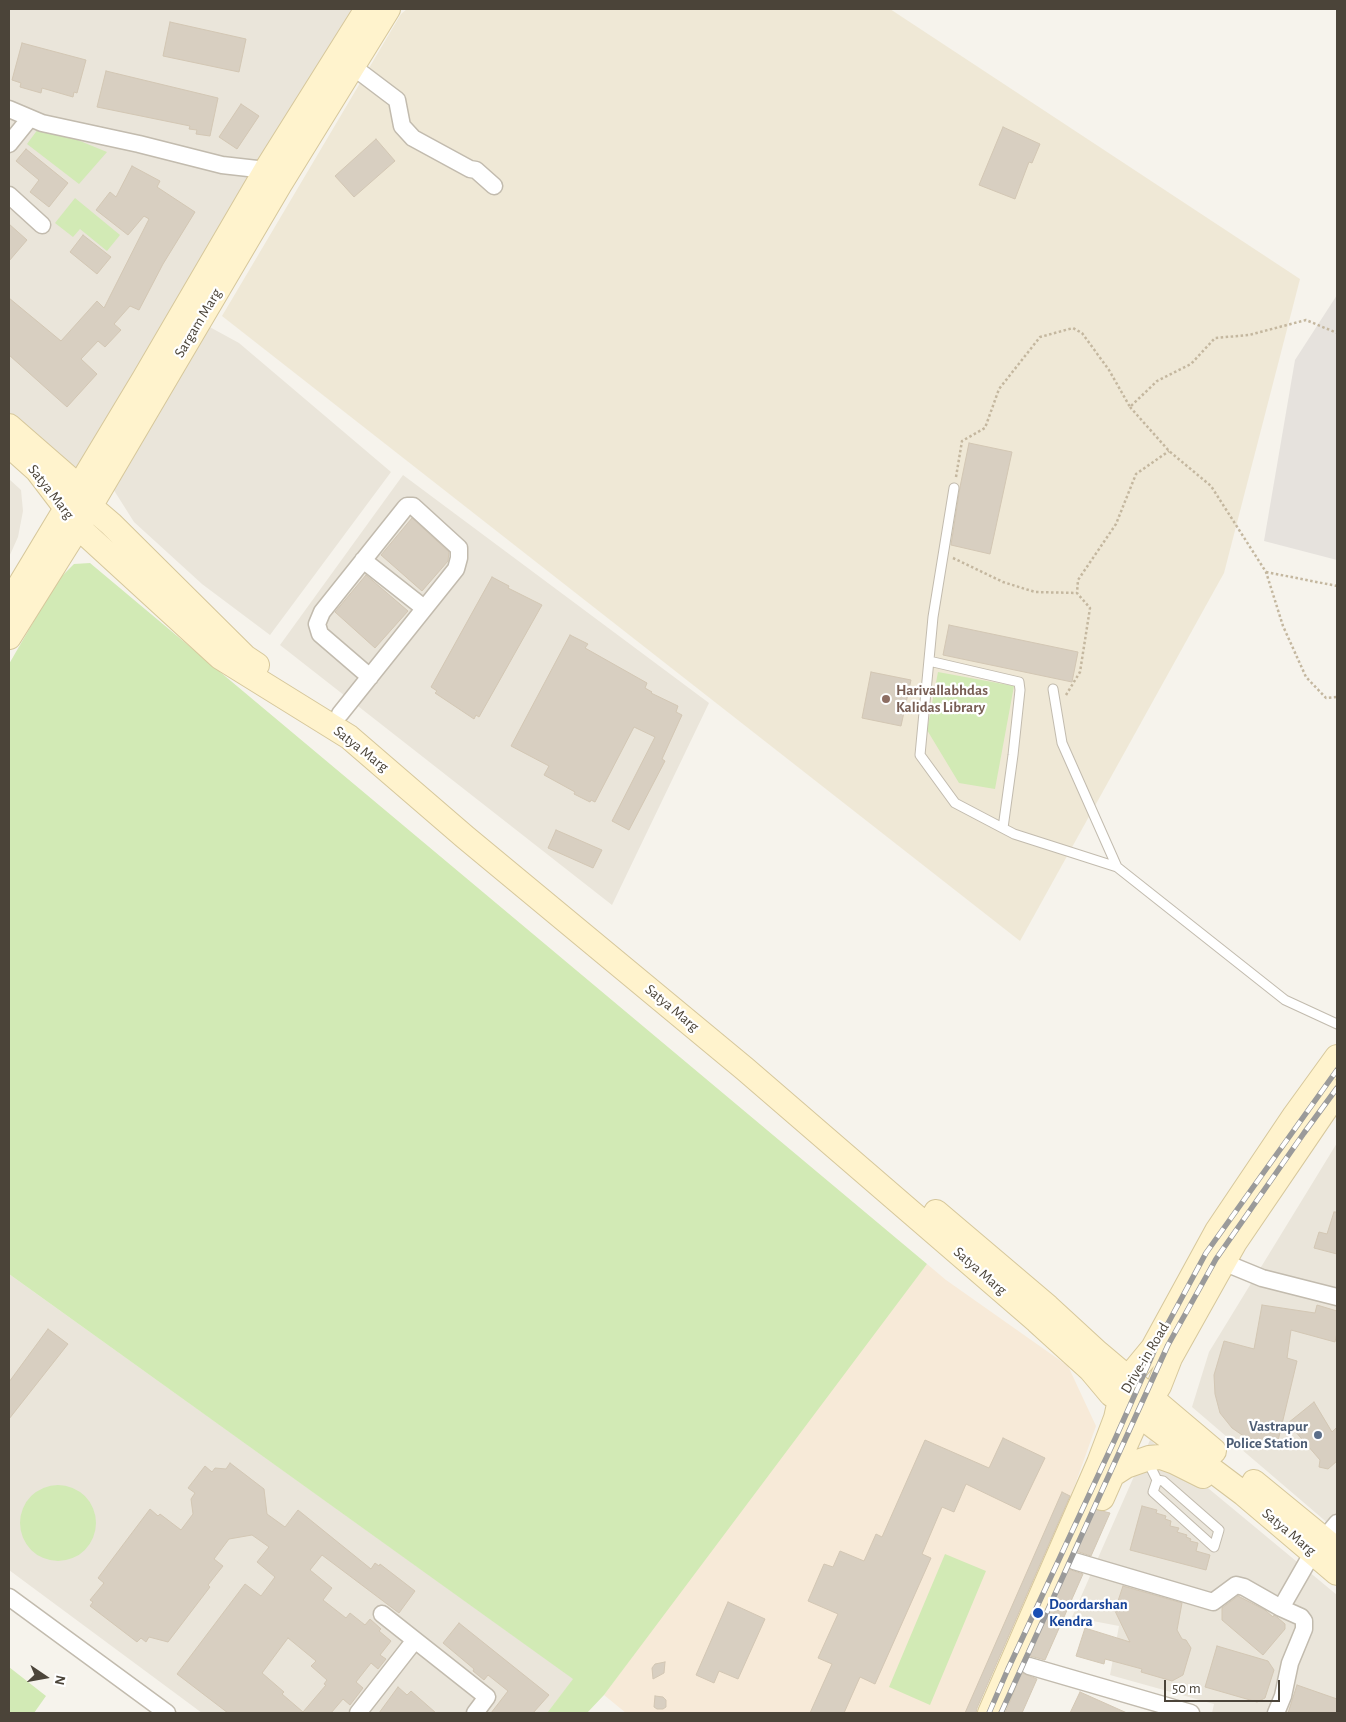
<!DOCTYPE html>
<style>
body{margin:0}
#map{position:relative;width:1346px;height:1722px;overflow:hidden;background:#f6f3ec;font-family:"Alegreya Sans",sans-serif}
canvas{display:block}
.frame{position:absolute;inset:0;border:10px solid #4b4439;pointer-events:none}
.north{position:absolute;left:20px;top:1652px;width:50px;height:50px;-webkit-text-stroke:4px #fff;paint-order:stroke;rotate:102deg;font-size:14px;font-weight:700;line-height:20px;text-align:center;color:#4b4439}
.north::after{content:'';display:block;margin:auto;width:18px;height:22px;background:#4b4439;clip-path:polygon(50% 0,100% 100%,50% 72%,0 100%)}
.scale{position:absolute;left:1164px;top:1680px;width:116px;height:22px;box-sizing:border-box;border:2px solid #4b4439;border-top:0;padding-left:6px;font-size:15px;line-height:18px;white-space:nowrap;color:#4b4439;-webkit-text-stroke:4px #fff;paint-order:stroke}
</style>
<div id="map">
<canvas width="1346" height="1722"></canvas>
<div class="frame"></div>
<div class="north">N</div>
<div class="scale">50 m</div>
</div>
<script>
const ctx = document.querySelector('canvas').getContext('2d');
ctx.lineJoin = 'round';
function paint(path, color) { ctx.fillStyle = color; ctx.fill(path, 'evenodd'); }
const toPath = rows => new Path2D(rows.map(r => 'M' + r).join(''));
function trace(path, color, width, dash) { ctx.strokeStyle = color; ctx.lineWidth = width; ctx.lineCap = dash ? 'butt' : 'round'; ctx.setLineDash(dash || []); ctx.stroke(path); }
function drawText(font, color, halo, rows, align = 'center') {
  ctx.font = font + ' "Alegreya Sans",sans-serif'; ctx.lineWidth = 4.5; ctx.setLineDash([]); ctx.textBaseline = 'middle'; ctx.strokeStyle = halo; ctx.fillStyle = color; for (const [text, x, y, turn = 0] of rows) {
    ctx.save(); ctx.translate(x, y); ctx.rotate((+turn || 0) * Math.PI / 180); ctx.textAlign = isNaN(turn) ? turn : align; if (halo) ctx.strokeText(text, 0, 0); ctx.fillText(text, 0, 0); ctx.restore();
  }
}
paint(toPath([
 [9,9,371,9,79,481,9,420],
 [206,325,239,343,391,472,270,635,202,584,134,522,110,484],
 [403,475,709,703,612,905,280,645],
 [9,479,21,490,23,511,18,537,9,557],
 [1337,1143,1337,1531,1192,1407,1209,1352],
 [9,1274,574,1679,547,1713,202,1713,9,1570],
 [1150,1440,1337,1595,1337,1713,1212,1713,1214,1704,1110,1675,1119,1626,1072,1617]
]), '#eae5da');
paint(toPath([
 [927,1264,946,1280,1068,1366,1096,1426,1061,1524,973,1713,626,1713,604,1695,860,1344]
]), '#f7ead8');
paint(toPath([
 [1337,295,1337,560,1264,541,1295,360]
]), '#e6e2dd');
paint(toPath([
 [407,9,890,9,1300,279,1224,573,1020,941,222,316,401,14]
]), '#efe8d6');
paint(toPath([
 [41,125,107,152,79,184,27,144],
 [75,198,120,235,107,251,80,229,73,237,55,223],
 [90,563,927,1264,604,1695,587,1713,547,1713,573,1679,9,1274,9,664,57,581,74,564],
 [938,672,1014,686,995,789,959,783,927,730],
 '20 1523a38 38 0 1 1 76 0a38 38 0 1 1-76 0Z',
 [945,1554,986,1571,930,1705,889,1687],
 [9,1667,46,1696,34,1713,9,1713]
]), '#d2eab5');
const building = toPath([
 [170,22,246,39,239,72,163,56,170,22],
 [22,43,86,60,77,93,74,92,73,97,42,88,41,93,20,87,21,83,12,80,22,43],
 [106,71,218,98,210,136,196,134,197,130,189,129,190,126,97,107,106,71],
 [241,104,259,116,237,149,219,137,241,104],
 [1003,127,1040,144,1032,163,1029,162,1015,199,979,185,1003,127],
 [376,139,395,161,354,197,335,176,376,139],
 [26,149,68,183,49,207,30,192,39,180,16,161,26,149],
 [132,166,160,181,157,187,195,212,163,264,139,310,130,306,114,324,121,330,105,347,98,341,81,359,97,374,67,407,9,355,9,298,61,341,97,301,104,308,149,219,144,216,128,235,96,210,110,192,116,197,132,166],
 [9,224,27,240,9,261,9,224],
 [83,235,111,257,97,274,70,252,83,235],
 [969,443,1012,452,990,554,951,545,960,487,969,443],
 [412,518,449,552,448,561,422,591,381,555,412,518],
 [366,575,408,611,375,648,335,612,366,575],
 [492,577,509,586,508,588,542,605,479,717,476,715,474,719,435,693,437,691,431,687,492,577],
 [949,625,1078,652,1072,682,943,655,949,625],
 [570,635,588,644,585,648,647,683,645,688,652,692,651,693,678,706,676,712,682,715,662,759,665,761,629,830,612,821,655,737,634,727,595,802,591,800,590,802,574,794,575,792,544,775,549,766,511,746,570,635],
 [871,672,911,680,901,726,862,718,871,672],
 [556,830,602,850,593,868,548,848,556,830],
 [1334,1212,1337,1212,1337,1254,1314,1248,1319,1232,1327,1234,1334,1212],
 [1262,1305,1315,1313,1317,1305,1337,1311,1337,1333,1335,1342,1291,1330,1287,1358,1297,1361,1277,1445,1245,1437,1232,1428,1220,1413,1215,1394,1214,1375,1224,1341,1254,1349,1262,1305],
 [48,1329,68,1344,9,1419,9,1382,48,1329],
 [1314,1402,1332,1432,1337,1427,1337,1461,1328,1469,1319,1467,1320,1460,1288,1423,1314,1402],
 [1003,1438,1045,1458,1020,1510,966,1484,954,1512,942,1507,922,1554,931,1558,875,1684,860,1677,844,1713,810,1713,832,1664,818,1658,838,1614,808,1601,824,1564,833,1567,840,1551,864,1561,876,1534,882,1537,925,1440,989,1468,1003,1438],
 [230,1463,264,1489,267,1514,285,1527,298,1510,371,1569,375,1563,379,1566,380,1564,415,1591,399,1613,322,1555,310,1570,332,1588,323,1600,346,1618,350,1613,365,1625,370,1619,381,1629,379,1631,391,1641,380,1655,386,1659,378,1669,371,1663,356,1682,363,1688,350,1705,343,1699,331,1713,228,1713,177,1674,245,1584,261,1596,275,1577,257,1562,269,1547,252,1535,229,1539,214,1559,223,1566,208,1585,210,1587,168,1642,149,1637,146,1642,141,1638,137,1642,90,1606,93,1602,90,1600,104,1583,98,1578,150,1509,158,1516,160,1514,181,1530,193,1514,191,1499,195,1493,188,1488,205,1466,212,1472,215,1468,226,1469,230,1463],
 [288,1638,316,1661,311,1666,327,1680,324,1684,326,1685,303,1712,282,1694,284,1692,262,1673,288,1638],
 [1062,1492,1070,1496,977,1708,976,1713,965,1713,1062,1492],
 [1142,1506,1157,1510,1156,1513,1166,1516,1165,1519,1171,1521,1170,1526,1179,1528,1177,1532,1187,1535,1186,1537,1191,1539,1190,1541,1198,1543,1196,1551,1210,1555,1206,1570,1130,1550,1142,1506],
 [1094,1509,1110,1513,1091,1556,1076,1551,1094,1509],
 [1068,1569,1083,1574,1045,1660,1030,1656,1068,1569],
 [1123,1586,1182,1603,1177,1630,1182,1639,1186,1640,1191,1648,1183,1675,1172,1681,1141,1672,1142,1669,1105,1659,1104,1664,1076,1656,1085,1628,1130,1642,1115,1611,1119,1608,1117,1604,1123,1586],
 [1238,1596,1265,1610,1273,1617,1274,1615,1278,1618,1285,1624,1285,1629,1263,1655,1222,1620,1222,1608,1238,1596],
 [728,1602,765,1619,738,1679,719,1671,714,1683,696,1675,728,1602],
 [459,1623,549,1695,533,1713,491,1713,508,1691,488,1675,484,1680,473,1671,474,1669,443,1643,459,1623],
 [1217,1646,1268,1661,1274,1670,1265,1698,1257,1702,1205,1687,1217,1646],
 [665,1662,664,1673,653,1679,652,1668,655,1664,665,1662],
 [1022,1673,1037,1679,1022,1713,1005,1713,1022,1673],
 [1297,1685,1337,1699,1337,1713,1288,1713,1297,1685],
 [398,1687,407,1695,411,1691,436,1713,379,1713,398,1687],
 [1080,1692,1127,1713,1070,1713,1080,1692],
 [655,1696,663,1697,666,1700,666,1707,663,1709,657,1709,654,1707,655,1696]
]);
paint(building, '#d8cfc1');
trace(building, '#d3c7b4', 1);
const service = toPath([
 [954,488,933,617,920,755,955,803,1014,834,1117,867,1285,1000,1337,1024],
 [929,661,1019,682,1020,690,1013,755,1003,828],
 [1053,689,1062,743,1117,867],
 [1147,1460,1157,1480,1163,1481,1219,1530,1214,1547,1153,1492,1157,1480]
]);
const minor = toPath([
 [352,66,397,100,402,126,413,138,470,169,476,170,494,186],
 [9,109,42,123,139,144,222,165,266,170],
 [9,144,30,118],
 [9,195,42,225],
 [363,560,424,608],
 [340,714,456,569,459,558,459,548,413,506,407,506,405,508,322,612,317,624,320,634,370,677],
 [1223,1262,1262,1278,1337,1297],
 [1074,1561,1213,1602,1236,1585,1244,1587,1281,1608,1313,1552,1337,1523],
 [9,1597,167,1713],
 [382,1614,487,1697,475,1713],
 [1029,1666,1191,1713],
 [358,1713,415,1640],
 [1276,1713,1283,1696,1290,1663,1304,1629,1304,1621,1301,1617,1281,1608]
]);
const secondary = toPath([
 [9,426,79,487,90,506,111,524,245,657,257,665],
 [9,445,37,470,66,508,78,527,220,657,349,737,465,837,745,1069,1037,1321,1090,1369,1111,1394,1244,1494,1337,1573],
 [9,603,144,379,266,170,367,9],
 [9,637,78,527,280,184,388,9],
 [936,1212,1048,1307,1098,1353,1214,1451],
 [1112,1475,1126,1466,1149,1458,1161,1457,1175,1462,1203,1476],
 [1254,1482,1337,1550],
 [1102,1498,1133,1428,1159,1386,1170,1358,1235,1242,1337,1092],
 [990,1713,1099,1463,1116,1418,1120,1400,1134,1371,1153,1348,1217,1231,1295,1115,1337,1057]
]);
trace(service, '#c2bbae', 11);
trace(minor, '#c2bbae', 19);
trace(secondary, '#d6c79b', 26);
trace(toPath([
 [1130,407,1169,451,1211,486,1266,572,1283,626,1306,677,1326,698,1337,697],
 [956,477,962,441,985,428,999,389,1040,337,1073,328,1082,333,1109,370,1130,407,1157,381,1191,364,1215,338,1249,335,1306,320,1337,333],
 [953,558,1003,582,1035,592,1077,593],
 [1266,572,1337,586],
 [1066,695,1080,672,1090,608,1077,593,1078,580,1116,524,1136,474,1169,451]
]), '#c4b79f', 2.5, [2.5, 2.5]);
trace(service, '#fff', 9);
trace(minor, '#fff', 16);
trace(secondary, '#fff3cd', 24);
const rail = toPath([
 [989,1713,1008,1669,1116,1437,1159,1340,1206,1253,1337,1070],
 [1001,1713,1168,1345,1216,1259,1304,1133,1337,1088]
]);
trace(rail, '#9a9a9a', 5.5);
trace(rail, '#fff', 4, [11]);
for (const [x, y, r, color] of [
 [886,699,5,"#8d6e63"],
 [1318,1435,5,"#5c6f8a"],
 [1038,1613,6,"#1a4fb4"]
]) { const dot = new Path2D(); dot.arc(x, y, r, 0, 2 * Math.PI); ctx.fillStyle = color; ctx.fill(dot); trace(dot, '#fff', 2); }
drawText('15px', '#4b4439', '#fff', [
 ["Sargam Marg",198,323,-59],
 ["Satya Marg",51,492,52],
 ["Satya Marg",361,749,38],
 ["Satya Marg",672,1008,40],
 ["Satya Marg",980,1271,41],
 ["Drive-in Road",1145,1358,-59],
 ["Satya Marg",1289,1532,40]
]);
drawText('bold 15px', '#785e54', '#fff', [
 ["Harivallabhdas",896,690],
 ["Kalidas Library",896,707]
], 'left');
drawText('bold 15px', '#4e5e75', '#fff', [
 ["Vastrapur",1308,1426],
 ["Police Station",1308,1443]
], 'right');
drawText('bold 15px', '#164399', '#fff', [
 ["Doordarshan",1049,1604],
 ["Kendra",1049,1621]
], 'left');
</script>
